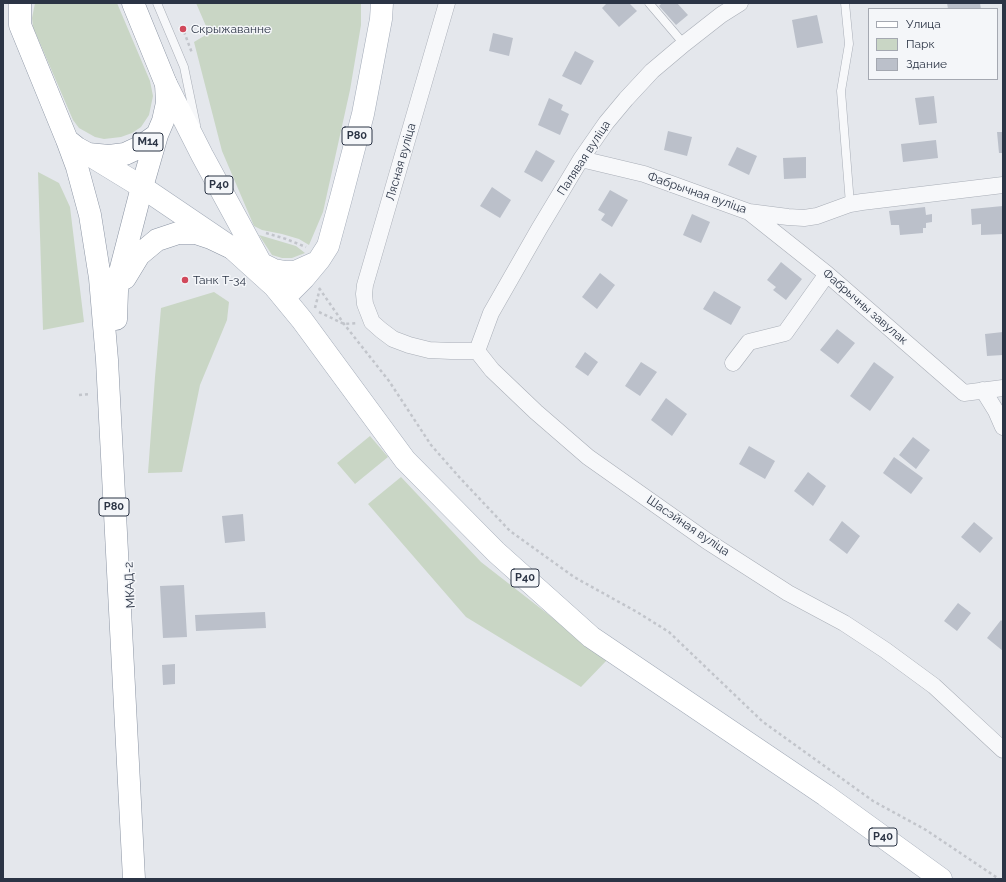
<!DOCTYPE html>
<meta charset="utf-8">
<style>
body{margin:0}
#map{position:relative;width:1006px;height:882px;overflow:hidden;background:#e4e7ec;font-family:Raleway,sans-serif}
canvas{display:block}
.frame{position:absolute;inset:0;border:4px solid #2b3445;pointer-events:none}
.legend{position:absolute;left:868px;top:8px;width:130px;height:72px;box-sizing:border-box;background:#f4f6f9;border:1px solid #a4a8b1;margin:0;padding:5px 7px;list-style:none;font-size:12px;color:#2b3445}
.legend li{display:flex;align-items:center;gap:8px;height:20px}
.legend b{width:20px;border:1px solid #a4a8b1}
</style>
<div id="map">
<canvas width="1006" height="882"></canvas>
<div class="frame"></div>
<ul class="legend">
<li><b style="height:5px;background:#fff"></b>Улица</li>
<li><b style="height:11px;background:#c9d6c5"></b>Парк</li>
<li><b style="height:11px;background:#bbc0ca"></b>Здание</li>
</ul>
</div>
<script>
const ctx = document.querySelector('canvas').getContext('2d');
ctx.lineJoin = 'round';
function paint(path, color) { ctx.fillStyle = color; ctx.fill(path, 'evenodd'); }
const toPath = rows => new Path2D(rows.map(r => 'M' + r).join(''));
function trace(path, color, width, dash) { ctx.strokeStyle = color; ctx.lineWidth = width; ctx.lineCap = dash ? 'butt' : 'round'; ctx.setLineDash(dash || []); ctx.stroke(path); }
function drawText(font, color, halo, rows, align = 'center') {
  ctx.font = font + ' Raleway,sans-serif'; ctx.lineWidth = 3; ctx.setLineDash([]); ctx.textBaseline = 'middle'; ctx.strokeStyle = halo; ctx.fillStyle = color; for (const [text, x, y, turn = 0] of rows) {
    ctx.save(); ctx.translate(x, y); ctx.rotate((+turn || 0) * Math.PI / 180); ctx.textAlign = isNaN(turn) ? turn : align; if (halo) ctx.strokeText(text, 0, 0); ctx.fillText(text, 0, 0); ctx.restore();
  }
}
paint(toPath([
 [35,3,117,3,150,81,153,96,149,115,141,127,132,133,121,137,104,139,95,137,79,128,73,120,33,27,32,18],
 [196,3,361,3,361,25,350,90,323,212,309,245,299,239,282,234,262,230,254,226,222,151,194,42,209,33],
 [38,172,59,183,70,207,84,322,43,330],
 [259,235,296,246,305,253,292,258,282,258,272,255],
 [214,292,229,302,227,320,200,385,182,472,148,473,155,377,161,308],
 [370,436,388,457,355,484,337,463],
 [401,477,481,562,607,660,581,687,466,617,368,504]
]), '#c9d6c5');
paint(toPath([
 [607,3,629,3,637,11,619,27,602,8],
 [662,3,677,3,688,15,676,25,659,6],
 [947,3,980,3,981,9,948,9],
 [817,15,823,43,797,48,792,20],
 [493,33,513,38,509,56,489,51],
 [575,51,594,61,581,85,562,76],
 [934,96,937,123,919,125,915,98],
 [549,98,563,105,561,110,569,114,560,135,538,125],
 [668,131,692,137,687,156,664,150],
 [997,132,1003,132,1003,153,999,153],
 [936,140,938,158,903,162,901,144],
 [737,147,757,156,749,175,728,165],
 [536,150,555,161,542,182,524,172],
 [806,157,806,178,784,179,783,158],
 [492,187,511,200,500,218,480,206],
 [610,190,628,200,612,227,601,220,605,214,598,210],
 [1003,206,1003,234,981,235,981,224,972,225,971,209],
 [925,207,926,215,932,214,932,222,926,223,926,228,923,228,923,233,900,235,899,225,891,225,889,211],
 [692,214,710,222,701,243,683,235],
 [781,262,802,279,786,300,773,290,776,287,767,280],
 [600,273,615,285,597,309,582,297],
 [714,291,741,307,731,325,703,309],
 [837,329,855,343,838,364,820,350],
 [1003,332,1003,355,987,356,985,334],
 [585,352,598,362,588,376,575,367],
 [641,362,657,372,640,396,625,386],
 [874,362,894,377,870,411,850,396],
 [666,398,687,414,672,436,651,420],
 [913,437,930,450,916,469,899,455],
 [749,446,775,461,765,479,739,464],
 [894,457,923,478,911,494,883,473],
 [808,472,826,486,813,506,794,491],
 [243,514,245,541,225,543,222,516],
 [842,521,860,536,847,554,829,540],
 [974,522,993,538,980,553,961,537],
 [184,585,187,637,163,638,160,586],
 [958,603,971,613,957,631,944,621],
 [265,612,266,628,196,631,195,615],
 [1001,620,1003,622,1003,651,987,638],
 [175,664,175,684,163,685,162,665]
]), '#bbc0ca');
const lane = toPath([
 [157,3,184,67,196,125],
 [649,3,684,44],
 [845,3,849,44,841,91,850,204]
]);
const street = toPath([
 [447,3,365,285,364,294,365,304,372,322,381,330,393,339,409,345,429,350,451,351,477,351,492,370,536,412,588,457,707,541,788,593,844,623,885,650,934,686,1003,750],
 [581,159,644,174,749,212,788,217,804,218,817,216,850,204,862,202,1003,185],
 [749,212,827,274,964,393,1003,388],
 [477,351,491,313,539,229,581,159,606,123,626,99,652,71,684,44,721,15,740,3],
 [733,363,749,342,785,333,827,274],
 [983,390,996,411,1003,427]
]);
const primary = toPath([
 [166,84,202,155,265,271],
 [88,154,142,187,232,248,274,286,302,320,405,460,496,552,591,637,825,795,941,879],
 [262,264,274,270,285,272,295,272,315,263],
 [284,298,304,278,319,260,328,246,341,198,363,114,381,19,382,3]
]);
const highway = toPath([
 [20,3,20,25,67,140,77,167,90,215,100,278,107,360,134,879],
 [67,140,77,148,88,154,109,156,125,154,140,147,157,135,163,121,167,103,166,84,133,3],
 [125,278,139,255,157,240,178,233,196,233,211,238,232,248],
 [116,319,117,291,120,272,142,187,157,135]
]);
trace(lane, '#a9aeb7', 9);
trace(street, '#a9aeb7', 17);
trace(primary, '#a3abb8', 23);
trace(highway, '#8b94a3', 23);
trace(toPath([
 [180,30,183,29,192,53],
 [266,233,286,239,306,247],
 [319,288,344,324,389,381,431,445,460,478,510,531,574,577,637,612,669,632,763,722,873,801,926,830,999,879],
 [315,308,320,288],
 [319,312,344,324,358,323],
 [79,395,91,394]
]), '#c2c5cb', 2.5, [3, 3]);
trace(lane, '#f7f8fa', 8);
trace(street, '#f7f8fa', 16);
trace(primary, '#fff', 22);
trace(highway, '#fff', 22);
for (const [x, y, r, color] of [
 [183,29,4,"#d1495b"],
 [185,280,4,"#d1495b"]
]) { const dot = new Path2D(); dot.arc(x, y, r, 0, 2 * Math.PI); ctx.fillStyle = color; ctx.fill(dot); trace(dot, '#f4f6f9', 1.5); }
for (const [x, y, w] of [
 [357,136,30],
 [148,142,30],
 [219,185,28],
 [114,507,30],
 [525,578,28],
 [883,837,28]
]) { const box = new Path2D(); box.roundRect(x - w / 2, y - 9, w, 18, 3); ctx.fillStyle = '#f4f6f9'; ctx.fill(box); trace(box, '#2b3445', 1); }
drawText('bold 11px', '#2b3445', null, [
 ["Р80",357,136],
 ["М14",148,142],
 ["Р40",219,185],
 ["Р80",114,507],
 ["Р40",525,578],
 ["Р40",883,837]
]);
drawText('12px', '#2b3445', '#f4f6f9', [
 ["Скрыжаванне",191,29],
 ["Танк Т-34",193,280]
], 'left');
drawText('12px', '#2b3445', '#f4f6f9', [
 ["Палявая вуліца",584,158,-57],
 ["Лясная вуліца",401,162,-74],
 ["Фабрычная вуліца",697,193,19],
 ["Фабрычны завулак",865,307,41],
 ["Шасэйная вуліца",688,526,34],
 ["МКАД-2",130,585,-93]
]);
</script>
